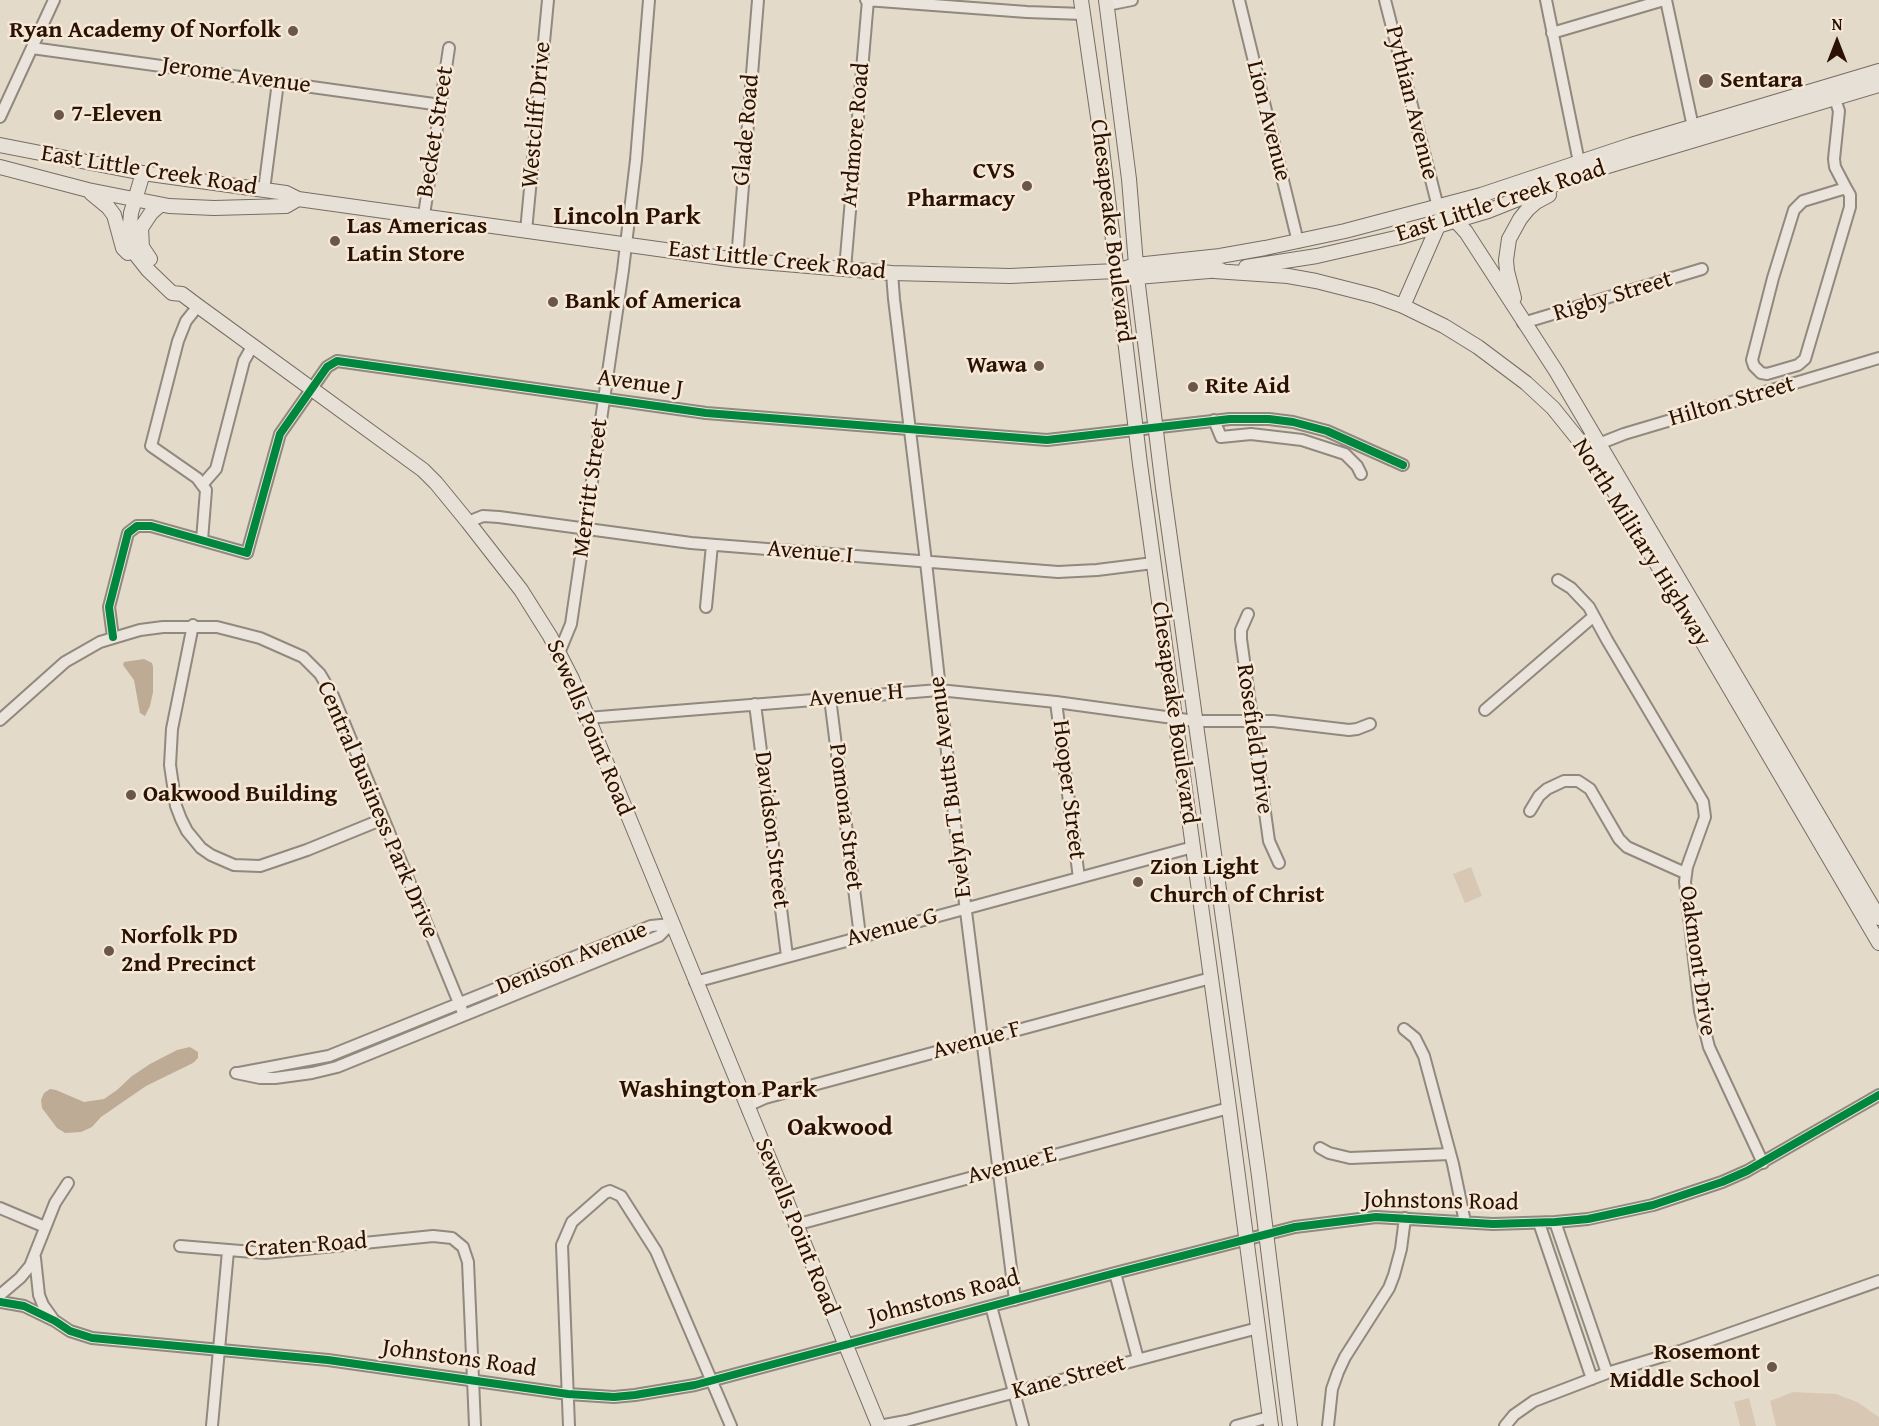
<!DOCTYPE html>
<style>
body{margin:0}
#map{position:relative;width:1879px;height:1426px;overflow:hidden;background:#e4daca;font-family:"Gentium Book Plus",serif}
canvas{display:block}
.north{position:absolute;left:1807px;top:12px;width:60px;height:60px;-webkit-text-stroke:4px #f5e8d6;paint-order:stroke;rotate:0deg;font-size:16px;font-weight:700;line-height:24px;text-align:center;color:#2a1101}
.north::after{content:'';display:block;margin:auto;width:21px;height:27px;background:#2a1101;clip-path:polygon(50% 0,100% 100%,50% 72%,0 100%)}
</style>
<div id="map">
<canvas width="1879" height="1426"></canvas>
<div class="north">N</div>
</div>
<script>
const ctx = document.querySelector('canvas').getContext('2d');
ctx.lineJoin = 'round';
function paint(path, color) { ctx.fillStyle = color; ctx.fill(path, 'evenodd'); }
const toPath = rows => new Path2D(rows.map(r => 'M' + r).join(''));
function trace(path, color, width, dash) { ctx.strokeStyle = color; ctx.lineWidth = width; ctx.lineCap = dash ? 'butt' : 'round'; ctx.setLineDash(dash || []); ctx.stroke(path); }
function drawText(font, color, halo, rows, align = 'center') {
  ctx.font = font + ' "Gentium Book Plus",serif'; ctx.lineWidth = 5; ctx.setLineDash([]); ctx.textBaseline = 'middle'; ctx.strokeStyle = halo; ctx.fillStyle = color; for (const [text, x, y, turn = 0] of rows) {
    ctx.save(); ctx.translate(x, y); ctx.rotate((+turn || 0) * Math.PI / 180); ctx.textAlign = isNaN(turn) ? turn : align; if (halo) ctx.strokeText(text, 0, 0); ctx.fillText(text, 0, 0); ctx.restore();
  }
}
paint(toPath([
 [1471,867,1482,896,1465,903,1453,874],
 [1793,1392,1836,1394,1857,1402,1879,1417,1879,1426,1776,1426,1770,1401],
 [1749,1398,1756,1426,1740,1426,1734,1402]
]), '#d8c8b3');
paint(toPath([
 [144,659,152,663,153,667,153,692,150,706,145,716,140,713,134,680,123,665,124,662],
 [190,1047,198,1052,198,1058,193,1063,146,1086,101,1117,92,1127,81,1132,65,1133,57,1128,42,1108,41,1100,44,1093,50,1089,56,1090,84,1102,104,1099,117,1090,132,1076,150,1064,177,1050]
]), '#bdab96');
const minor = toPath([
 [866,0,1027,12,1083,14],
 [1239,0,1298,242],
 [1385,0,1438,207],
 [1546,0,1580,167],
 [1666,0,1693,127],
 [1107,5,1132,0],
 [1552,33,1664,0],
 [32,48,441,105],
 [1833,93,1839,111,1834,159,1835,167,1846,188],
 [0,117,54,0],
 [1846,188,1850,195,1850,207,1805,359,1798,365,1767,374,1761,373,1754,366,1752,360,1773,278,1794,210,1803,201,1846,188],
 [264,190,278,82],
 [424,215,449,48],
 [526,231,548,0],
 [737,260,758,0],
 [845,269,868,0],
 [892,273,894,299,926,562,955,824,1015,1300],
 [198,306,186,321,178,341,151,446,197,478,206,490,202,540],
 [1523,323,1702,269],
 [1214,420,1221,437,1251,434,1302,440,1345,454,1357,466,1361,474],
 [1586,449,1624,434,1879,358],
 [202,485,216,469,244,361,253,345],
 [468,522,483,516,499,517,691,543,1058,572,1097,570,1153,563],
 [1558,580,1571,588,1589,607,1607,640,1703,802,1705,817,1687,867,1685,882,1700,1011,1709,1047,1763,1163],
 [706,607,712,545],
 [1248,614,1241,630,1241,639,1269,841,1279,863],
 [193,625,172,729,170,765,176,806,181,819,187,831,201,848,211,855,234,865,260,866,307,850,383,819],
 [113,637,109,607,128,533,137,526,151,526,247,553,280,434,327,367,337,361,706,413,1047,440,1230,419,1269,419,1293,422,1327,431,1403,465],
 [559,653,571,624,623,270,636,160,649,0],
 [830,698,860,936],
 [1056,702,1079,878],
 [755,704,787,956],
 [1485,710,1594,616],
 [587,718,939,690,1056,702,1195,721,1273,721,1349,730,1357,729,1370,724],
 [0,720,65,662,100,642,140,630,163,627,217,627,260,638,303,657,320,674,333,696,464,1015],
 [1530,811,1539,796,1547,789,1564,781,1578,781,1590,789,1619,839,1627,847,1685,873],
 [695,982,1193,847],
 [1404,1029,1415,1038,1424,1056,1453,1164,1465,1222],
 [236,1073,260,1078,275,1078,312,1073,337,1067,659,936,671,924],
 [239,1073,329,1056,651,926,671,924],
 [748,1110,752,1104,765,1098,1211,978],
 [1320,1148,1329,1153,1350,1158,1450,1154],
 [0,1208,45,1227],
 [1555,1222,1607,1373],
 [1539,1223,1592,1379],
 [795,1225,1229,1108],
 [180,1246,265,1253,433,1236,452,1238,463,1247,468,1262,475,1426],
 [35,1258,39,1295,43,1305,53,1319],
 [1115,1273,1138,1359],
 [0,1295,20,1278,30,1266,55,1203,68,1183],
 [0,1302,24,1306,55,1321,70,1331,92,1338,328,1360,568,1394,614,1397,635,1395,695,1385,1115,1273,1295,1227,1376,1217,1493,1224,1555,1222,1588,1219,1653,1205,1722,1182,1747,1171,1879,1095],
 [991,1306,1023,1426],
 [212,1426,228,1251],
 [569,1426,562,1245,572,1222,605,1193,610,1191,621,1196,656,1251,731,1426],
 [879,1426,906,1421,1258,1328],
 [1236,1426,1269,1417],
 [1328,1426,1332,1389,1338,1372,1345,1357,1389,1288,1394,1275,1401,1249,1405,1218],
 [1505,1426,1514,1415,1534,1401,1607,1373,1680,1351,1879,1281]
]);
const major = toPath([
 [1081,0,1099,124,1140,464,1229,1108,1271,1426],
 [1106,0,1129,179,1137,277,1163,488,1259,1176,1290,1426],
 [0,145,143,173,286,193,298,199,737,260,892,273,1010,276,1116,271,1136,265,1220,256,1265,248,1345,231,1481,195,1631,145,1879,71],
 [0,167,88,190,169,206,214,208,286,206,298,199],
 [143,173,131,213,129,235,133,251,148,270,172,293,182,294,198,306,423,470,436,483,468,522,521,590,550,636,572,679,879,1426],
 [91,193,108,207,114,215,123,248,128,253],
 [1438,207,1456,221,1466,232,1556,371,1879,918],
 [150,259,142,247,141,228,151,213,160,205],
 [1246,267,1317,256,1400,237,1488,211,1581,174,1879,85],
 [1214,271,1288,276,1316,281,1375,296,1403,306,1444,326,1478,347,1526,383,1553,408,1586,449,1614,491,1879,943],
 [1130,275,1137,277,1221,270],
 [1514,298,1507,271,1506,260,1509,239,1520,219,1528,209,1536,202,1549,195],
 [1403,306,1438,226,1438,221]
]);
trace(minor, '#91887e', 14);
trace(major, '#776d63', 16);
trace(minor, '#eae4dd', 10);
trace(major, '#e7e0d7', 14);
trace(toPath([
 [113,637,109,607,128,533,137,526,151,526,247,553,280,434,327,367,337,361,706,413,1047,440,1230,419,1269,419,1293,422,1327,431,1403,465],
 [0,1302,24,1306,55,1321,70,1331,92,1338,328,1360,568,1394,614,1397,635,1395,695,1385,1115,1273,1295,1227,1376,1217,1493,1224,1555,1222,1588,1219,1653,1205,1722,1182,1747,1171,1879,1095]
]), '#00873e', 8);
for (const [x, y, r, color] of [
 [293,31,6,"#6b5747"],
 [1706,81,8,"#6b5747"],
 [59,115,6,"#6b5747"],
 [1027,186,6,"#6b5747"],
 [335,241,6,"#6b5747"],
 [553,302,6,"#6b5747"],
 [1039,366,6,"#6b5747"],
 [1193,387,6,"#6b5747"],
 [131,795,6,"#6b5747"],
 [1138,882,6,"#6b5747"],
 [109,951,6,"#6b5747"],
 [1772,1367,6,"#6b5747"]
]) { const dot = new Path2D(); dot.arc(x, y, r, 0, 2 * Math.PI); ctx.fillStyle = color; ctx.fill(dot); trace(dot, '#f5e8d6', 2); }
drawText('bold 24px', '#2a1101', '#f5e8d6', [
 ["Ryan Academy Of Norfolk",281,31,"right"],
 ["Sentara",1720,81],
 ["7-Eleven",71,115],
 ["CVS",1015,172,"right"],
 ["Pharmacy",1015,200,"right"],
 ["Las Americas",347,227],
 ["Latin Store",347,255],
 ["Bank of America",565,302],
 ["Wawa",1027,366,"right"],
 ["Rite Aid",1205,387],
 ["Oakwood Building",143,795],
 ["Zion Light",1150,868],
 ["Church of Christ",1150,896],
 ["Norfolk PD",121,937],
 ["2nd Precinct",121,965],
 ["Rosemont",1760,1353,"right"],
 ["Middle School",1760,1381,"right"]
], 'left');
drawText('24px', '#2a1101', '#f5e8d6', [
 ["Jerome Avenue",236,76,8],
 ["Pythian Avenue",1411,103,76],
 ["Westcliff Drive",537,115,-85],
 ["Lion Avenue",1268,121,76],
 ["Glade Road",747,130,-85],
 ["Becket Street",436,132,-81],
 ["Ardmore Road",856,135,-85],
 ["East Little Creek Road",149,171,9],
 ["East Little Creek Road",1501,202,-18],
 ["Chesapeake Boulevard",1111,231,83],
 ["East Little Creek Road",777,261,6],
 ["Rigby Street",1613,297,-17],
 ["Avenue J",640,384,8],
 ["Hilton Street",1732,402,-16],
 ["Merritt Street",591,488,-82],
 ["North Military Highway",1641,543,58],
 ["Avenue I",810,553,5],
 ["Avenue H",856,696,-5],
 ["Chesapeake Boulevard",1174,713,82],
 ["Sewells Point Road",589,728,67],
 ["Rosefield Drive",1254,739,82],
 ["Evelyn T Butts Avenue",951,787,-97],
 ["Hooper Street",1068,790,83],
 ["Central Business Park Drive",377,810,67],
 ["Pomona Street",845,817,83],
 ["Davidson Street",771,830,83],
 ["Avenue G",892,928,-15],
 ["Denison Avenue",572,959,-22],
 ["Oakmont Drive",1697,961,82],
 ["Avenue F",977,1041,-15],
 ["Avenue E",1012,1166,-15],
 ["Johnstons Road",1441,1202,1],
 ["Sewells Point Road",796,1227,68],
 ["Craten Road",306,1246,-4],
 ["Johnstons Road",944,1298,-15],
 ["Johnstons Road",459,1359,8],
 ["Kane Street",1069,1378,-15]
]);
drawText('bold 26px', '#2a1101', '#f5e8d6', [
 ["Lincoln Park",627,217],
 ["Washington Park",718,1090],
 ["Oakwood",840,1128]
]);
</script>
